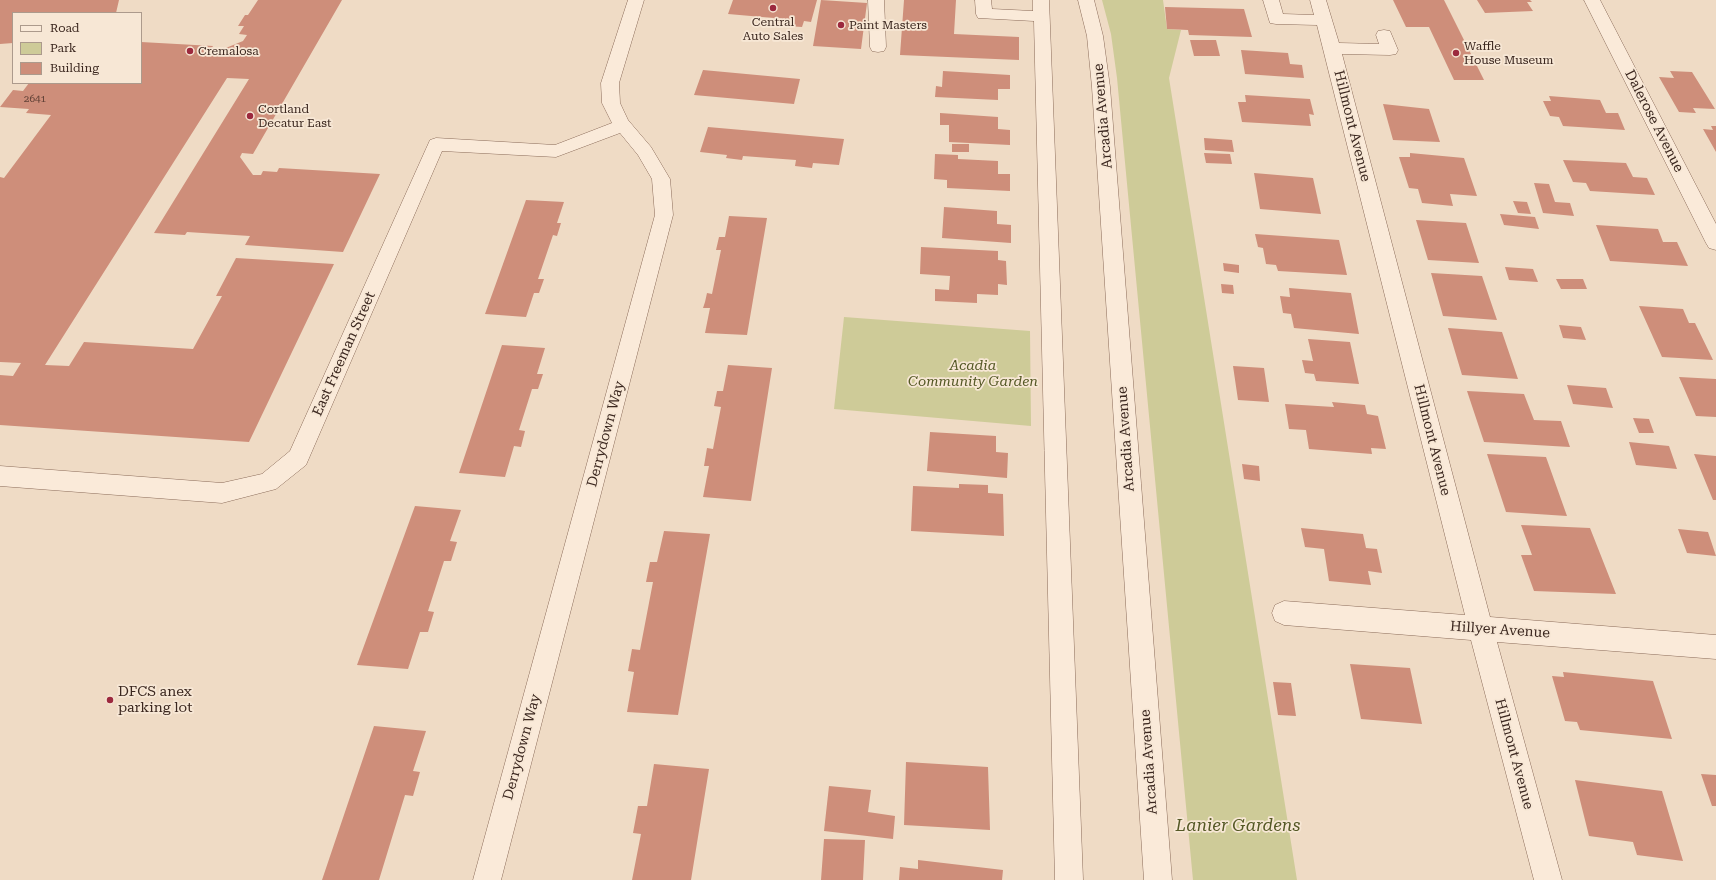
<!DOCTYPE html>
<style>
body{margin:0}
#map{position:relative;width:1716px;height:880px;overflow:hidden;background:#efdbc5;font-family:"Roboto Serif",serif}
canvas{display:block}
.legend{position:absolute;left:12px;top:12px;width:130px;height:72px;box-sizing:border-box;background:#f7e7d5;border:1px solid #ac9a8c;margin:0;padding:5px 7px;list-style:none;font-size:12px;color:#3b271f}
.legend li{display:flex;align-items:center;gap:8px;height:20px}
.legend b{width:20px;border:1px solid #ac9a8c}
</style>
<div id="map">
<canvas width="1716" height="880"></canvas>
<ul class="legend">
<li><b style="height:5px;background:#faead9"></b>Road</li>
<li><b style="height:11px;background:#cecb98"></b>Park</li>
<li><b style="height:11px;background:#ce8e7a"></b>Building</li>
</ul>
</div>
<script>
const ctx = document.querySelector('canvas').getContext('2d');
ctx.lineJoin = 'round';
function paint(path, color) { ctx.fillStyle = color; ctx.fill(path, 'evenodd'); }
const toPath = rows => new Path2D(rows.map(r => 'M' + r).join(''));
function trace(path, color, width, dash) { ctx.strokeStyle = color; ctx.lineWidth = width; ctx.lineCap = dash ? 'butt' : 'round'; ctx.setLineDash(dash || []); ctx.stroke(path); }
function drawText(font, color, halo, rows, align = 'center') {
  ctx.font = font + ' "Roboto Serif",serif'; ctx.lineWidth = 3.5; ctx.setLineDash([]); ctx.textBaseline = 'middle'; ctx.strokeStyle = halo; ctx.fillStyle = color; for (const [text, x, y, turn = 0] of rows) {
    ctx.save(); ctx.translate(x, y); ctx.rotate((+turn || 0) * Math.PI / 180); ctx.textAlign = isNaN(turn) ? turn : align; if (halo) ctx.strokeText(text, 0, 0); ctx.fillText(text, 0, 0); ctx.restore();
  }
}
paint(toPath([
 [1102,0,1163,0,1167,29,1181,30,1169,78,1297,880,1193,880,1117,78,1111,34],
 [844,317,1030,331,1031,426,834,409]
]), '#cecb98');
paint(toPath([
 [0,0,119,0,116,13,13,13,13,43,0,44],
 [258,0,342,0,253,154,242,153,240,157,253,175,261,175,263,171,277,172,279,168,380,174,343,252,245,245,250,236,187,232,185,235,154,233,249,79,227,78,45,365,69,366,84,342,193,349,222,296,216,296,236,258,334,264,249,442,0,425,0,375,13,376,21,363,0,362,0,177,4,178,51,115,26,113,29,109,0,107,13,90,23,91,29,83,141,83,141,42,213,46,209,52,216,52,243,41,247,35,239,34,244,26,238,26,245,15,248,15],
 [733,0,817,0,811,22,804,21,802,27,772,25,774,18,728,14],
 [821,0,867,3,861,49,813,46],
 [904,0,956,0,954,34,1019,37,1019,60,900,55],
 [1393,0,1444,0,1484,80,1454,80,1429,27,1406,27],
 [1477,0,1530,0,1532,2,1527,2,1533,11,1485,13],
 [1165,7,1244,9,1252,37,1189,35,1188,30,1167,29],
 [1190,40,1216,40,1220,56,1194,56],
 [1241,50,1288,53,1290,64,1302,65,1304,78,1245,74],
 [703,70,800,79,794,104,694,95],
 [943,71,1010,75,1010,89,998,89,998,100,935,97,936,86,942,87],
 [1670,71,1692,72,1715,109,1693,108,1696,113,1679,112,1659,77,1674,78],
 [1245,95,1310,99,1314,115,1309,114,1311,126,1242,122,1238,102,1246,102],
 [1549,96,1600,100,1606,113,1618,113,1625,130,1563,126,1559,117,1550,116,1543,101,1551,101],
 [1383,104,1429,109,1440,142,1393,140],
 [940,113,998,117,998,129,1010,130,1010,145,949,142,949,125,940,125],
 [1711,126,1716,126,1716,152,1703,129,1713,130],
 [708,127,844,139,839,165,813,163,812,168,795,166,796,160,743,156,742,160,726,158,727,155,700,152],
 [1204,138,1232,140,1234,152,1205,150],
 [952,144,969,144,969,152,952,152],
 [1204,153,1230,154,1232,164,1206,163],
 [1410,153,1464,158,1477,196,1450,194,1453,206,1422,203,1418,189,1409,188,1399,157,1410,157],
 [935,154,958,155,958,159,998,161,998,174,1010,174,1010,191,947,188,947,180,934,179],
 [1563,160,1626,163,1633,177,1647,178,1655,195,1590,191,1586,183,1573,182],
 [1254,173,1313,178,1321,214,1260,209],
 [1534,183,1549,184,1555,202,1570,203,1574,216,1543,213],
 [526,200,564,202,557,223,561,223,557,236,553,235,538,279,544,279,539,293,534,293,526,317,485,314],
 [1513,201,1527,202,1531,214,1518,213],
 [944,207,997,211,997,224,1011,225,1011,243,942,238],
 [1500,214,1535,217,1539,229,1504,225],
 [729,216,767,218,747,335,705,333,710,308,703,308,705,302,707,293,712,294,721,250,716,250,719,237,725,237],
 [1416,220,1466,223,1479,263,1428,260],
 [1596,225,1658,229,1663,242,1677,242,1688,266,1610,261],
 [1255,234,1339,240,1347,275,1278,271,1276,265,1266,264,1263,248,1258,247],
 [921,247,998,251,998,260,1006,261,1007,285,998,284,998,295,977,294,977,303,935,301,935,289,949,290,950,276,920,274],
 [1223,263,1239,265,1239,273,1224,271],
 [1505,267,1533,269,1538,282,1509,280],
 [1431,273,1482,276,1497,320,1443,316],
 [1556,279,1583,279,1587,289,1561,289],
 [1221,284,1233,285,1234,294,1222,293],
 [1289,288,1351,293,1359,334,1294,328,1291,314,1283,313,1280,296,1290,297],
 [1639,306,1683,309,1689,323,1695,323,1713,360,1662,357],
 [1559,325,1581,327,1586,340,1563,338],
 [1448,328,1502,332,1518,379,1462,375],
 [1308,339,1350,342,1359,384,1316,381,1314,374,1305,373,1302,360,1313,361],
 [502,345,545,348,537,374,543,374,538,389,532,389,519,430,525,431,521,447,514,446,505,477,459,473],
 [728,365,772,368,751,501,703,497,709,466,704,466,707,448,713,449,721,407,714,406,717,391,723,391],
 [1233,366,1264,368,1269,402,1238,400],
 [1679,377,1716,379,1716,417,1696,416],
 [1567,385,1606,388,1613,408,1573,404],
 [1467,391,1524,394,1534,420,1561,421,1570,447,1484,442],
 [1332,402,1365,405,1367,414,1378,416,1386,449,1371,448,1372,454,1309,449,1306,430,1289,429,1285,404,1334,407],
 [1633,418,1649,419,1654,433,1639,433],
 [930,432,996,436,996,452,1008,453,1007,478,927,471],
 [1629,442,1669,446,1677,469,1636,465],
 [1487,454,1546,457,1567,516,1506,512],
 [1694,454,1716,456,1716,500,1713,500],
 [1242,464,1259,466,1260,481,1244,479],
 [959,484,988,485,988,493,1003,494,1004,536,911,531,913,486,959,488],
 [415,506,461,510,450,541,457,542,451,561,444,561,428,611,434,612,428,632,420,632,408,669,357,665],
 [1521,525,1590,528,1616,594,1534,591,1521,555,1532,555],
 [1301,528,1363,534,1366,548,1377,549,1382,573,1368,571,1371,585,1329,581,1324,549,1305,547],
 [1678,529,1708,532,1716,556,1687,553],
 [664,531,710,534,678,715,627,712,634,672,628,671,632,649,640,650,653,582,646,582,650,562,657,562],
 [1350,664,1410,668,1422,724,1361,719],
 [1563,672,1653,681,1672,739,1580,730,1577,722,1565,721,1552,676,1564,677],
 [1273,682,1291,683,1296,716,1278,715],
 [374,726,426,731,413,771,420,772,413,796,405,795,379,880,322,880],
 [906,762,988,767,990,830,904,825],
 [654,764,709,769,691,880,632,880,641,834,633,833,638,806,647,806],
 [1701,774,1716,775,1716,806,1712,806],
 [1575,780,1662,791,1683,861,1637,855,1633,842,1589,836],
 [829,786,871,790,868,812,895,816,893,839,824,831],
 [824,839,865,840,863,880,821,880],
 [918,860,1003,870,1002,880,899,880,900,867,918,869]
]), '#ce8e7a');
const minor = toPath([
 [628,0,644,0,619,83,620,103,628,120,651,147,670,179,673,215,501,880,473,880,655,215,652,179,638,155,620,133,556,157,442,151,306,465,276,489,222,503,0,486,0,466,222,483,262,474,290,451,430,140,436,138,555,145,612,123,602,103,601,83,628,0],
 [868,0,884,0,886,47,884,51,878,52,872,51,870,47,868,0],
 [975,0,991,0,992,9,1033,11,1033,0,1049,0,1083,880,1055,880,1034,21,978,18,976,14,975,0],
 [1078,0,1094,0,1103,36,1110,87,1172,880,1144,880,1092,87,1087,36,1078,0],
 [1263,0,1279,0,1283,14,1314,15,1310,0,1326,0,1339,43,1379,44,1376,35,1378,31,1384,30,1390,31,1398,50,1396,54,1390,55,1342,54,1490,617,1716,635,1716,659,1497,642,1562,880,1534,880,1471,640,1284,625,1275,621,1272,613,1275,605,1284,601,1465,615,1317,25,1276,24,1270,23,1263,0],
 [1584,0,1600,0,1716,224,1716,250,1709,248,1706,243,1584,0]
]);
trace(minor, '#8b6c5a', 1);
paint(minor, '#faead9');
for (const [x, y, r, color] of [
 [773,8,4,"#9c293e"],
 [841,25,4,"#9c293e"],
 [190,51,4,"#9c293e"],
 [1456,53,4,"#9c293e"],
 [250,116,4,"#9c293e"],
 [110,700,4,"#9c293e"]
]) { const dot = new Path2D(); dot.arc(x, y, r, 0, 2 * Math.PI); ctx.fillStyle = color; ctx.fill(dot); trace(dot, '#f7e7d5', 1.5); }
drawText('10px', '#604136', null, [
 ["2641",35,99]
]);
drawText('12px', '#3b271f', '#f7e7d5', [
 ["Central",773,22,"center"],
 ["Auto Sales",773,36,"center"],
 ["Paint Masters",849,25],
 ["Waffle",1464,46],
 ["House Museum",1464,60],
 ["Cremalosa",198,51],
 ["Cortland",258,109],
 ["Decatur East",258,123]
], 'left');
drawText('14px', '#3b271f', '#f7e7d5', [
 ["Arcadia Avenue",1103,116,-95],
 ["Dalerose Avenue",1654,121,63],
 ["Hillmont Avenue",1352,126,76],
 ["East Freeman Street",344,354,-66],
 ["Derrydown Way",606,434,-75],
 ["Arcadia Avenue",1126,439,-94],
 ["Hillmont Avenue",1432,440,76],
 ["Hillyer Avenue",1500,630,4],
 ["Derrydown Way",522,747,-75],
 ["Hillmont Avenue",1514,754,75],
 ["Arcadia Avenue",1149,762,-94]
]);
drawText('italic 14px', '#545825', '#f7e7d5', [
 ["Acadia",973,366],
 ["Community Garden",973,382]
]);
drawText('14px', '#3b271f', '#f7e7d5', [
 ["DFCS anex",118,692],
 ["parking lot",118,708]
], 'left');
drawText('italic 17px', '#545825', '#f7e7d5', [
 ["Lanier Gardens",1238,826]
]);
</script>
